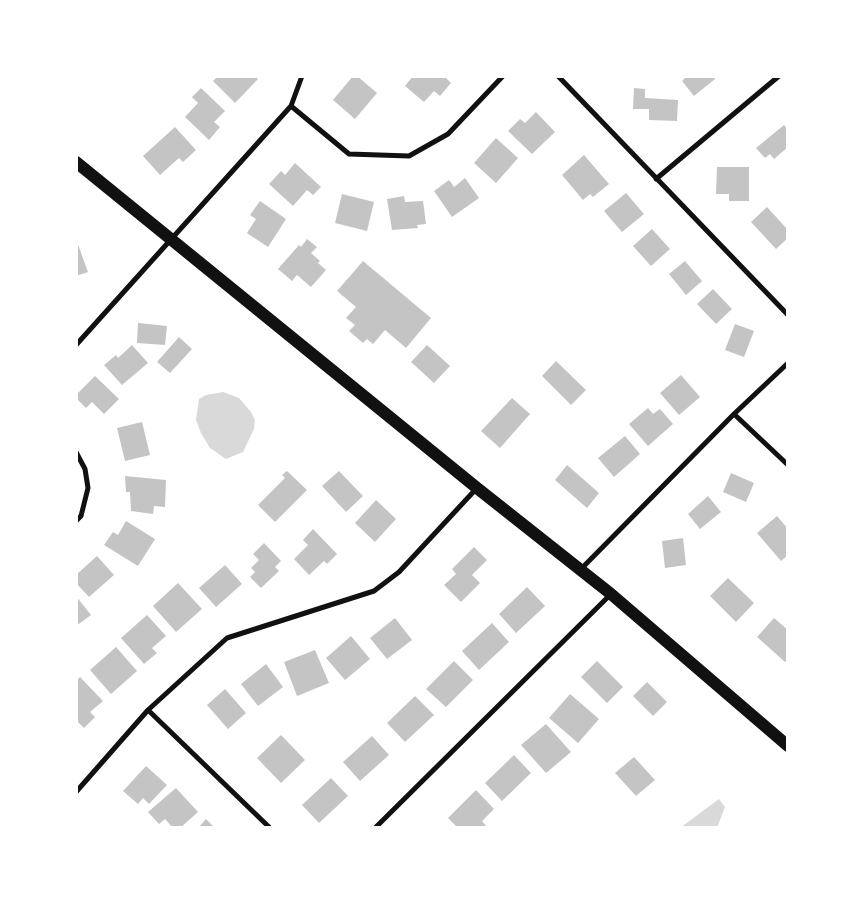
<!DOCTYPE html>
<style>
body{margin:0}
#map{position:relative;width:864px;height:904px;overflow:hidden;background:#fff;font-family:Manrope,sans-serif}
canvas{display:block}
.frame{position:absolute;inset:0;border:78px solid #fff;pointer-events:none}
</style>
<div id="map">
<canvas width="864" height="904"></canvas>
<div class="frame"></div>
</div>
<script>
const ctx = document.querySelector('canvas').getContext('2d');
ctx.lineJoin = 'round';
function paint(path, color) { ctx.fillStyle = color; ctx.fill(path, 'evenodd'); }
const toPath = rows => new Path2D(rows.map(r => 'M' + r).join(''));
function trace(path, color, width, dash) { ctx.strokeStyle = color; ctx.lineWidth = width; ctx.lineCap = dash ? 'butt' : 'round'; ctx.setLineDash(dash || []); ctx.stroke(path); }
paint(toPath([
 [223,392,239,398,251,412,255,420,254,429,243,452,226,459,210,448,201,433,196,420,199,399,206,395],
 [719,799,725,807,717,828,680,828]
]), '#d9d9d9');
paint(toPath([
 [218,76,255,76,258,79,235,103,213,81],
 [353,76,357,76,377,93,355,119,333,100],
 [413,76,444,76,451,83,440,96,434,91,424,102,405,86],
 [687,76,713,76,715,79,694,96,682,81],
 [201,88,225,111,214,122,220,127,209,140,185,117,198,103,192,97],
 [634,88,645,89,645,98,678,100,677,121,649,120,649,109,633,109],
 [536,112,555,132,532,154,508,131,520,119,525,123],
 [784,125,788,130,788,147,774,159,770,154,765,158,756,148],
 [175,127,196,150,183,162,179,158,160,175,143,156],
 [496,138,518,158,496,183,474,163],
 [584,155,609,184,593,197,590,194,583,200,562,175],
 [295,163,321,187,313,195,307,190,293,206,269,184,281,171,285,175],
 [717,167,749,167,749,201,729,201,729,194,716,194],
 [465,178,479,198,452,217,434,191,449,180,454,187],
 [626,193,644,214,622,232,604,211],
 [342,194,374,202,367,231,335,223],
 [404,196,405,202,423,201,426,224,417,225,418,228,392,230,387,199],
 [260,201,286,219,268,247,247,233,256,219,250,215],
 [767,207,788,230,788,238,776,249,751,222],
 [652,229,670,249,651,266,633,246],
 [76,239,88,272,76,276],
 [307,239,317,247,311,253,320,261,318,263,326,270,311,287,297,275,292,281,278,269,299,245,301,247],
 [363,261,431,318,406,348,385,330,373,344,367,339,363,343,349,331,355,325,346,318,356,307,337,291],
 [685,261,702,281,686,295,669,274],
 [713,289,732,309,716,324,697,304],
 [138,323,167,326,165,345,137,343],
 [735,324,754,331,744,357,725,350],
 [179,337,192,349,170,373,157,362],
 [132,345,148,363,122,385,104,365,116,355,118,358],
 [427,345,450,366,434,383,411,362],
 [556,361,586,390,571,405,542,376],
 [681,375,700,397,679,415,660,393],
 [95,376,119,399,104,414,92,402,86,408,76,398,76,395],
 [512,398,530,414,500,448,481,431],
 [648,408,653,414,660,409,673,424,648,446,629,424],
 [142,422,150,455,125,461,117,428],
 [625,436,640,454,614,477,598,458],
 [567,465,599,493,587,508,555,480],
 [287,471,307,490,275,522,258,505,285,478,282,475],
 [339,471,363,496,346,512,322,486],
 [731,473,754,483,746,502,723,492],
 [125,476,166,480,165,507,154,506,153,514,131,511,130,492,126,492],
 [708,496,721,512,700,529,688,514],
 [376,500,396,519,375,542,355,523],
 [777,516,788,529,788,555,781,561,757,533],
 [126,521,155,539,138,566,104,545,113,532,118,535],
 [313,529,337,554,327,564,324,561,309,575,294,559,308,545,303,540],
 [683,538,686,565,665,568,662,541],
 [264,543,281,561,275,567,279,571,261,588,250,577,255,572,251,568,259,560,253,554],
 [474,547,487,560,472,575,480,583,461,602,444,585,456,574,452,569],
 [97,556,114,575,89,597,76,583,76,575],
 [225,565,242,584,216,607,199,588],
 [728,578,754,603,736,622,710,596],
 [178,583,202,609,176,632,153,606],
 [527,587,545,606,516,633,499,614],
 [76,596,91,615,76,626],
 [147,615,166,636,152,648,157,653,144,664,121,638],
 [395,618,412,640,387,659,370,638],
 [774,618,788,630,788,659,785,662,757,637],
 [492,623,509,642,479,670,462,651],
 [351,636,370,659,345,680,326,658],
 [116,647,137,671,111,694,90,670],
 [315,650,329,683,297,696,284,662],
 [454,661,473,680,446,707,426,689],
 [597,661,623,687,607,703,581,677],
 [266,664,283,687,258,706,241,684],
 [80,677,103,701,90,712,95,717,84,728,76,720,76,681],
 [647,682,667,702,653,716,633,696],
 [225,689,246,713,228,729,207,705],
 [570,694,599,719,578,743,549,718],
 [415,696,434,715,405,742,387,723],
 [546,724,571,752,546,773,521,745],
 [281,735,305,760,281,783,257,758],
 [372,736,389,755,360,781,343,762],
 [514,755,531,773,502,801,485,783],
 [634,757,655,780,636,796,615,773],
 [146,766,167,785,149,804,143,798,138,804,123,791],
 [331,778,348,796,319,823,302,805],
 [176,788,198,812,180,828,173,828,165,819,159,824,148,812],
 [476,790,494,809,482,821,487,827,458,828,448,818],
 [206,819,215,828,198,828]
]), '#c4c4c4');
trace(toPath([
 [558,76,788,315],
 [291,106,349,154,409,156,448,134,503,76],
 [656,179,779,76],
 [76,345,291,106,302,76],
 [734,414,788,465],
 [76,452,85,469,88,488,81,516,76,521],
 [581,569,734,414,788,363],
 [148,710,270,828],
 [76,792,148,710,227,638,374,591,399,572,476,489],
 [375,828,611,594]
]), '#111', 5);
trace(toPath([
 [76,162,477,488,611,594,788,746]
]), '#111', 12);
</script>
